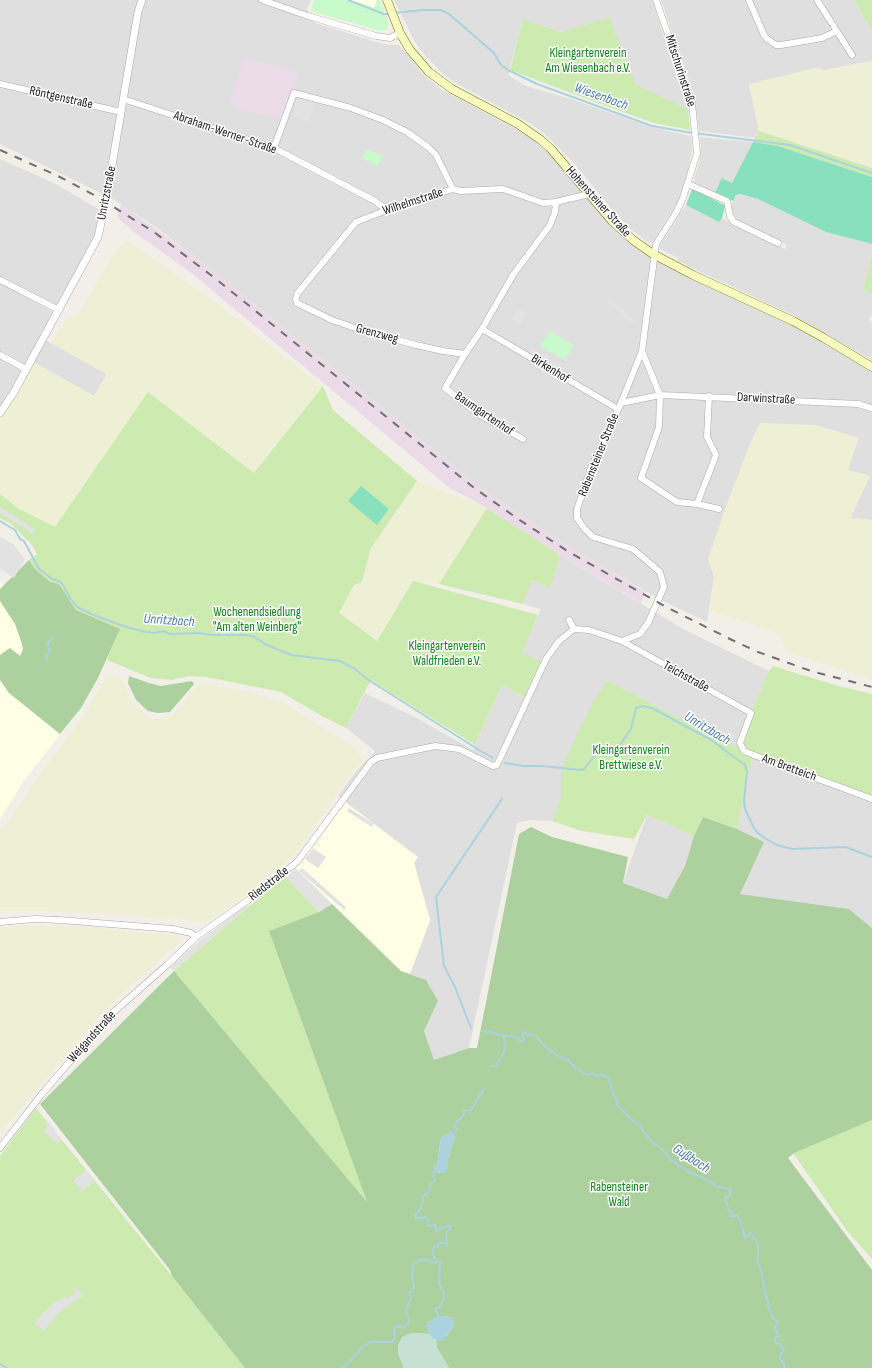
<!DOCTYPE html>
<meta charset="utf-8">
<style>
body{margin:0}
canvas{display:block;background:#f2efe9}
</style>
<canvas width="872" height="1368"></canvas>
<script>
const ctx = document.querySelector('canvas').getContext('2d');
ctx.lineJoin = 'round';
function paint(path, color) { ctx.fillStyle = color; ctx.fill(path, 'evenodd'); }
const toPath = rows => new Path2D(rows.map(r => 'M' + r).join(''));
function trace(path, color, width, dash) { ctx.strokeStyle = color; ctx.lineWidth = width; ctx.lineCap = dash ? 'butt' : 'round'; ctx.setLineDash(dash || []); ctx.stroke(path); }
function drawText(font, color, halo, rows, align = 'center') {
  ctx.font = font + ' "Sofia Sans Condensed",sans-serif'; ctx.lineWidth = 3; ctx.setLineDash([]); ctx.textBaseline = 'middle'; ctx.strokeStyle = halo; ctx.fillStyle = color; for (const [text, x, y, turn = 0] of rows) {
    ctx.save(); ctx.translate(x, y); ctx.rotate((+turn || 0) * Math.PI / 180); ctx.textAlign = isNaN(turn) ? turn : align; if (halo) ctx.strokeText(text, 0, 0); ctx.fillText(text, 0, 0); ctx.restore();
  }
}
paint(toPath([
 [0,0,311,0,307,9,315,23,383,44,399,45,424,75,441,89,518,130,532,139,549,154,628,238,771,312,872,369,872,520,850,519,870,476,848,470,708,559,714,577,707,622,661,600,579,553,492,496,461,472,321,358,199,260,157,228,111,198,0,144],
 [394,0,652,0,688,109,636,86,609,17,561,32,523,19,508,75,526,86,574,100,651,127,691,136,692,150,687,176,680,198,653,241,649,243,629,228,609,206,573,162,543,132,528,122,459,85,443,74,424,54,415,42],
 [661,0,854,0,872,31,872,61,749,84,759,131,755,138,699,131,695,98],
 [700,137,753,142,732,183,722,178,715,192,693,183,700,159,701,146],
 [0,159,54,183,100,210,94,237,59,307,0,277],
 [740,194,758,199,826,232,872,244,872,255,863,289,872,294,872,315,869,320,872,322,872,360,793,315,688,266,677,260,678,258,660,249,660,246,686,205,719,222,722,218,785,249,787,245,739,221,734,216,731,209,733,201,736,195],
 [0,284,54,312,40,337,107,374,94,396,28,359,0,407],
 [560,555,685,630,769,671,749,716,736,748,607,680,561,769,561,797,552,821,530,820,517,823,469,1048,434,1060,424,1031,438,1001,426,980,410,974,430,920,414,862,417,857,338,796,355,773,375,751,346,728,365,693,415,717,473,750,502,685,524,698,522,653,541,609,523,604,532,580,551,588],
 [752,757,870,800,872,793,872,928,849,909,739,894,764,842,737,829],
 [647,815,694,836,685,866,667,900,623,883]
]), '#e0dfdf');
paint(toPath([
 [245,57,298,72,285,115,280,120,238,108,230,103],
 [121,204,199,260,321,358,461,472,492,496,579,553,646,592,641,603,560,555,487,508,450,488,190,272,134,232,117,217]
]), '#ebdbe8');
paint(toPath([
 [351,0,377,0,374,8],
 [0,582,104,666,81,708,23,782,0,819],
 [346,803,418,857,414,863,430,920,410,974,401,971,295,867,304,858]
]), '#ffffe5');
paint(toPath([
 [872,61,872,168,759,131,749,84,819,67,824,71],
 [126,240,211,299,323,386,254,473,148,392,55,528,19,509,0,494,0,418,16,394,34,362,94,396,107,374,51,343,66,319,79,314,112,256],
 [760,423,816,425,859,438,848,470,870,476,850,518,872,520,872,679,786,652,779,634,709,610,714,577,708,559,724,512,751,441],
 [417,481,487,508,439,584,413,582,376,641,339,613,354,584,362,582,371,548],
 [108,673,121,679,133,703,146,715,153,719,173,715,199,683,250,692,286,704,357,749,363,762,353,772,293,857,247,895,208,922,115,914,42,911,0,911,0,829,7,824,30,788,86,712],
 [41,925,93,927,179,936,181,938,181,941,107,1008,0,1133,0,927]
]), '#eef0d5');
paint(toPath([
 [854,0,872,0,872,31],
 [609,17,636,85,688,109,690,130,654,123,595,102,510,70,523,19,561,32],
 [759,131,872,168,872,177,778,146,753,142],
 [872,255,872,294,863,289],
 [323,386,333,410,417,481,371,548,362,582,354,585,339,613,377,641,413,581,538,615,522,653,542,662,525,698,502,685,475,745,371,680,346,728,322,716,281,692,206,677,189,676,172,680,151,678,107,660,119,629,76,610,59,584,50,583,35,569,29,560,37,554,32,545,11,524,0,518,0,494,19,509,55,527,148,392,254,473],
 [487,508,560,555,551,588,532,580,523,604,439,584],
 [773,666,838,686,872,694,872,792,870,800,752,757,737,829,703,817,694,836,647,815,634,839,582,831,552,821,561,797,561,769,591,707,607,680,736,748,749,716,769,671],
 [286,877,319,912,269,931,368,1204,174,971,248,907],
 [36,1108,172,1276,245,1368,0,1368,0,1156],
 [872,1120,872,1259,848,1232,793,1153]
]), '#cdebb0');
paint(toPath([
 [29,560,35,569,50,582,59,584,76,610,120,629,98,678,81,708,60,734,9,693,0,680,0,655,10,648,20,656,23,649,21,641,15,624,0,601,0,589],
 [129,676,149,683,161,686,192,681,194,684,170,712,158,713,148,711,136,700,128,683],
 [703,817,737,829,764,842,740,894,849,909,872,928,872,1120,794,1153,788,1158,872,1270,872,1368,449,1368,437,1348,436,1339,440,1341,449,1333,454,1326,454,1322,451,1318,446,1316,440,1316,427,1323,429,1334,411,1333,398,1353,404,1368,245,1368,172,1276,170,1270,40,1104,174,971,367,1202,269,931,319,912,332,904,401,971,426,980,438,1001,424,1031,434,1060,469,1048,477,1048,519,834,531,827,552,837,628,857,623,883,667,899,685,866,694,836],
 [451,1132,453,1143,448,1159,448,1166,443,1173,436,1172,434,1170,434,1167,437,1166,441,1138]
]), '#add19e');
paint(toPath([
 [411,1333,429,1334,436,1339,437,1348,449,1368,404,1368,398,1353,398,1345,402,1337]
]), '#c6e0d4');
paint(toPath([
 [314,0,351,0,374,8,377,0,380,0,389,26,387,29,381,31,311,11],
 [367,149,383,156,377,166,362,158],
 [550,331,574,345,565,360,540,346]
]), '#c8facc');
paint(toPath([
 [753,142,778,146,872,177,872,244,826,232,758,199,740,194,736,195,733,201,715,192,722,178,732,183],
 [692,189,694,189,724,205,725,207,722,218,719,222,686,205],
 [361,486,389,509,377,525,348,501]
]), '#88e0be');
paint(toPath([
 [302,99,314,102,309,122,293,117,297,101],
 [610,299,635,320,632,324,607,302],
 [518,308,527,313,520,325,512,320],
 [532,349,566,370,564,374,530,352],
 [501,417,521,425,519,429,499,421],
 [0,507,36,530,33,534,0,513],
 [0,537,13,544,25,559,14,578,0,569],
 [349,808,374,824,372,827,347,811],
 [313,848,326,857,318,868,305,859],
 [302,868,346,907,344,910,299,871],
 [296,869,332,904,319,912,286,877],
 [246,905,248,907,174,971,170,967,202,939],
 [49,1122,61,1139,57,1144,43,1131,47,1128,45,1125],
 [86,1170,95,1181,82,1191,73,1181],
 [76,1287,83,1297,80,1297,59,1313,44,1331,34,1323,44,1312,55,1302,65,1296,67,1299,76,1292,73,1289]
]), '#e2e2e2');
paint(toPath([
 [451,1132,454,1133,455,1141,453,1143,448,1159,448,1166,447,1171,443,1173,436,1172,434,1170,434,1166,437,1165,441,1138],
 [440,1316,446,1316,451,1318,454,1322,454,1326,449,1333,445,1336,445,1340,440,1341,434,1339,429,1334,427,1328,427,1323]
]), '#aad3df');
trace(toPath([
 [348,0,384,14,390,14],
 [394,13,423,10,441,10,449,14,494,53,501,65,508,70,537,84,652,126,686,132,790,145,872,173],
 [0,521,15,530,20,539,24,541,39,569,52,579,61,582,70,598,77,607,91,614,126,627,146,632,155,633,163,631,170,634,199,633,212,635,245,635,253,636,267,645,291,655,340,661,355,669,367,679,479,750,493,758],
 [46,659,49,652,48,643,53,638],
 [505,763,523,766,542,766,581,770,584,769,596,754,615,752,631,729,636,708,643,706,652,708,711,740,745,765,747,772,744,801,745,809,754,828,759,834,768,840,777,845,792,849,846,847,872,857],
 [471,1028,455,987,444,966,436,897,502,799],
 [484,1031,504,1036,516,1037,521,1041,524,1040,522,1034,524,1032,527,1036,531,1034,538,1038,543,1045,558,1056,569,1061,574,1067,581,1071,586,1075,593,1074,598,1076,601,1074,605,1076,608,1078,611,1084,611,1089,616,1099,617,1105,631,1119,641,1127,644,1133,647,1135,652,1142,662,1149,671,1160,689,1172,708,1180,717,1187,722,1187,731,1190,730,1194,725,1199,729,1211,733,1212,730,1216,732,1217,737,1215,741,1223,745,1238,751,1233,757,1242,758,1247,758,1258,757,1260,761,1271,769,1308,772,1317,778,1322,775,1327,779,1336,775,1338,775,1340,776,1343,781,1345,784,1349,780,1356,780,1359,784,1364,784,1368],
 [491,1066,496,1066,503,1054,505,1048,504,1037],
 [454,1133,457,1129,454,1125,463,1116,464,1111,468,1110,470,1112,483,1090],
 [437,1261,440,1263,440,1265,439,1284,444,1293,444,1298,442,1303,439,1307,435,1309,439,1316],
 [0,1364,7,1368],
 [343,1368,354,1357,361,1348,371,1342,392,1342,395,1338,394,1329,397,1326,405,1328,407,1325,409,1321,406,1310,407,1306,411,1299,409,1293,413,1291,414,1287,412,1277,413,1271,413,1264,420,1260,425,1260,428,1259,431,1262,436,1263,437,1261,433,1255,433,1249,435,1246,438,1247,439,1243,445,1243,447,1246,446,1232,450,1229,451,1226,447,1226,436,1231,435,1225,432,1226,428,1225,427,1218,425,1217,422,1218,416,1218,415,1215,421,1208,423,1199,422,1197,429,1192,430,1185,435,1180,435,1179,433,1173,435,1170]
]), '#aad3df', 2);
const minor = toPath([
 [262,0,308,16,376,36,390,38,400,33],
 [749,0,764,35,767,39,776,45,781,45,822,38,837,31],
 [817,0,852,55],
 [0,84,121,112],
 [123,99,274,148,375,201,387,210],
 [274,148,294,93,351,108,383,120,407,132,428,147,436,155,453,189],
 [688,184,727,201,730,216,734,222,778,243],
 [0,280,59,310],
 [482,329,618,409],
 [642,351,660,395,659,427,641,478,677,502,697,504,719,509],
 [465,354,443,351,416,345,358,329,332,320,297,303,296,299,297,294,356,222,387,210,453,189,461,191,503,189,543,203,556,202,589,194],
 [0,355,26,369],
 [621,403,660,395,683,396,858,404,872,408],
 [523,439,480,415,445,388,465,354,482,329,513,275,550,225,555,212,556,202],
 [697,504,716,455,707,437,709,396],
 [569,620,574,629],
 [622,641,640,634,648,623,664,587,660,572,633,549,593,537,584,528,577,518,577,509,582,495,591,468,621,403,642,351,656,244,677,211,683,198,697,153,692,103,656,0],
 [0,922,35,919,60,920,135,926,173,929,191,933,196,937],
 [0,1148,41,1095,109,1016,168,964,196,937,250,899,297,862,371,762,377,758,435,746,459,749,493,766,497,765,546,659,559,641,574,629,589,630,622,641,751,713,740,743,744,751,751,754,872,799]
]);
const tertiary = toPath([
 [0,413,14,392,98,237,107,195,138,12,142,0]
]);
const secondary = toPath([
 [387,0,400,33,410,50,429,72,452,89,518,124,541,140,551,149,612,221,633,240,653,254,693,275,793,321,824,338,872,367]
]);
trace(minor, '#a9a9a9', 7);
trace(tertiary, '#a9a9a9', 8);
trace(secondary, '#707d05', 9);
trace(minor, '#fff', 6);
trace(tertiary, '#fff', 7);
trace(secondary, '#f7fabf', 8);
trace(toPath([
 [0,150,56,175,94,195,154,232,216,279,473,487,518,519,569,552,668,608,732,640,758,652,811,671,872,687]
]), '#707070', 2, [8, 8]);
drawText('13px', '#0c8416', '#fff', [
 ["Kleingartenverein",588,54],
 ["Am Wiesenbach e.V.",588,69],
 ["Wochenendsiedlung",257,613],
 ["\"Am alten Weinberg\"",257,628],
 ["Kleingartenverein",447,647],
 ["Waldfrieden e.V.",447,662],
 ["Kleingartenverein",631,751],
 ["Brettwiese e.V.",631,766],
 ["Rabensteiner",619,1188],
 ["Wald",619,1203]
]);
drawText('13px', '#222', '#fff', [
 ["Mitschurinstraße",680,71,72],
 ["Röntgenstraße",61,98,13],
 ["Abraham-Werner-Straße",225,133,19],
 ["Unritzstraße",107,193,-79],
 ["Wilhelmstraße",413,202,-18],
 ["Hohensteiner Straße",598,202,48],
 ["Grenzweg",377,334,15],
 ["Birkenhof",550,369,32],
 ["Darwinstraße",766,399,3],
 ["Baumgartenhof",484,414,34],
 ["Rabensteiner Straße",599,455,-68],
 ["Teichstraße",686,677,29],
 ["Am Bretteich",789,768,20],
 ["Riedstraße",269,884,-38],
 ["Weigandstraße",92,1037,-48]
]);
drawText('italic 14px', '#4a7aab', '#fff', [
 ["Wiesenbach",601,97,20],
 ["Unritzbach",169,621,4],
 ["Unritzbach",707,729,31],
 ["Gußbach",691,1159,33]
]);
</script>
